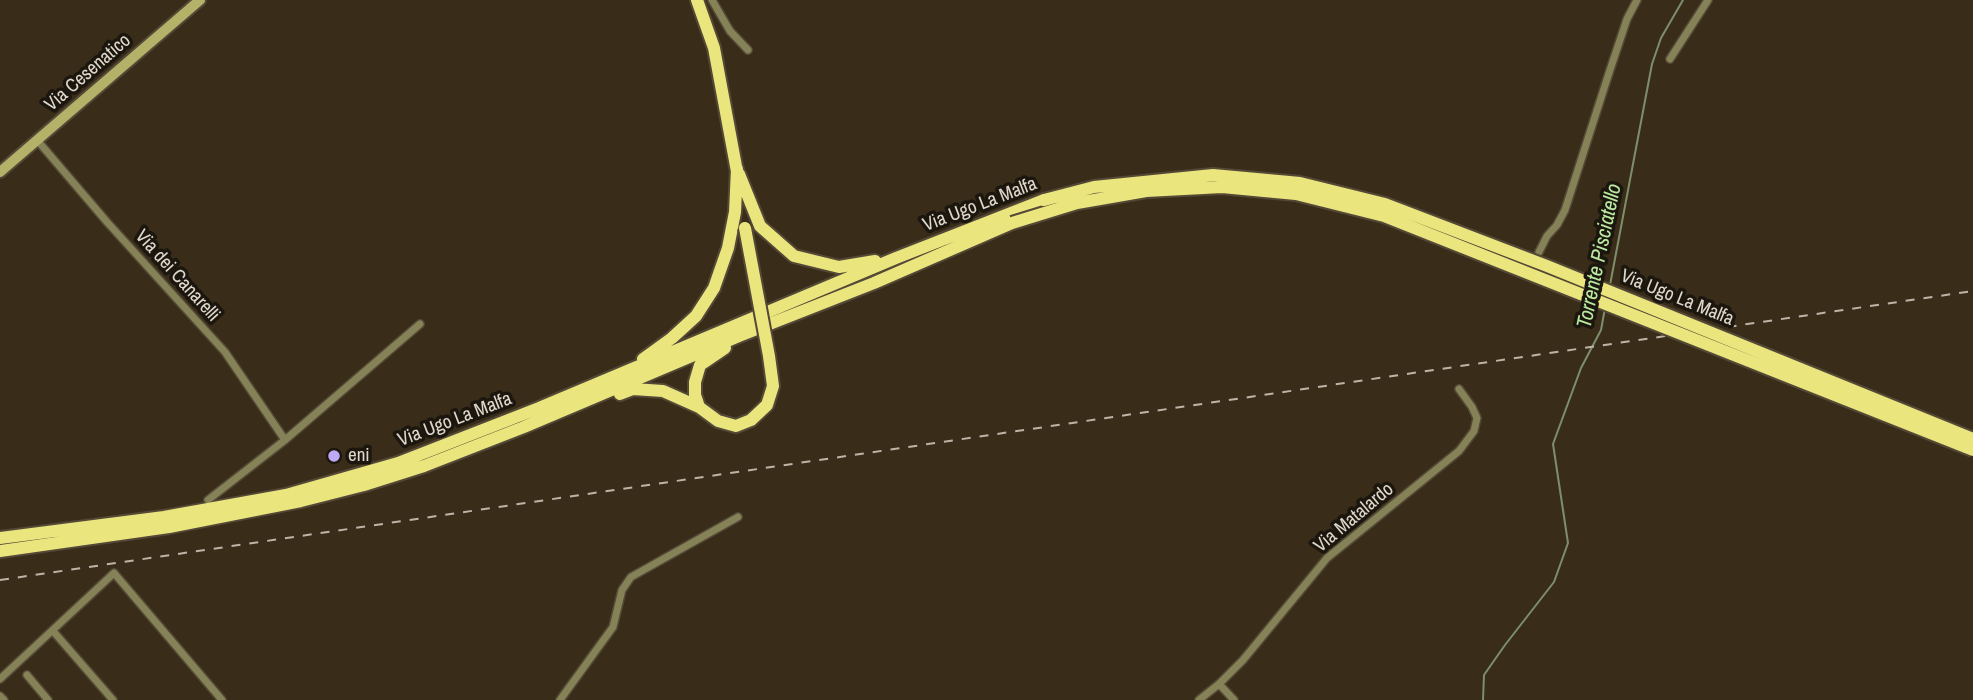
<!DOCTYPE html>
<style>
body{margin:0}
canvas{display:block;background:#392d1a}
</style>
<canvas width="1973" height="700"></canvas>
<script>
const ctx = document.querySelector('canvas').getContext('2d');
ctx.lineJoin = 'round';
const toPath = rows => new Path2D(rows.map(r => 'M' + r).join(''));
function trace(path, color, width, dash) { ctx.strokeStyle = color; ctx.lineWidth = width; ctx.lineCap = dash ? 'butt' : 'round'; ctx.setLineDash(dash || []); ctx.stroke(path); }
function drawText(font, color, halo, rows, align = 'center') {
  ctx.font = font + ' "Archivo Narrow",sans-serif'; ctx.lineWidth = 7; ctx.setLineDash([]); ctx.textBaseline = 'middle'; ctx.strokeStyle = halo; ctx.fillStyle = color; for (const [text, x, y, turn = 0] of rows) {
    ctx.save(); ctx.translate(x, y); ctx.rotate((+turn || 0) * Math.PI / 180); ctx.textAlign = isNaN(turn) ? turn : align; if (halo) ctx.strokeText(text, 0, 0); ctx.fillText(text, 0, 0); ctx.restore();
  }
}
trace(toPath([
 [1610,285,1652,64,1661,38,1683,0],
 [1483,700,1484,675,1505,645,1554,582,1568,543,1553,444,1581,368,1601,330,1605,308]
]), '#7c8e6a', 2);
const minor = toPath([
 [712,0,730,31,748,50],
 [1670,59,1708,0],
 [37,140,107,222,225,352,285,440],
 [1539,252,1547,236,1557,225,1565,210,1609,73,1627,19,1637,0],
 [208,500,285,440,420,324],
 [53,631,113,700],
 [27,675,48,700],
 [0,679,114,573,222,700],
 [1219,684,1234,700],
 [0,696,4,700],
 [560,700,613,627,622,590,631,577,738,517],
 [1199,700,1219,684,1243,660,1327,558,1459,451,1474,431,1477,418,1472,407,1459,389]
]);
const secondary = toPath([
 [0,172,200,0]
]);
const trunk = toPath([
 [697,0,714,48,738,177],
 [739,174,760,226,794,256,839,267,875,261],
 [643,359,672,338,696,316,714,288,728,248,735,212,737,169],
 [620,394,633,389,663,391,699,407,718,421,736,426,751,420,767,405,773,386,769,356],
 [699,407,695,395,695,382,700,365,725,348],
 [0,538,164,517,286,495,398,463,539,408,896,258,1044,200],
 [0,551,169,527,301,501,364,485,424,466,524,427,739,336,874,283,1012,223]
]);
trace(minor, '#544836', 10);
trace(secondary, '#544836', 14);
trace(trunk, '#544836', 16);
trace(minor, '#848256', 7);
trace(secondary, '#b4b169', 10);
trace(trunk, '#eae67d', 12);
trace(toPath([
 [0,580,1973,291]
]), '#bdb4a7', 2, [9, 9]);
const trunkBridge = toPath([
 [1044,200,1094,187,1213,175,1300,183,1385,204,1547,266,1973,439],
 [1012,223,1077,203,1146,191,1222,187,1296,194,1384,216,1973,450],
 [745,228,769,356]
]);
trace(trunkBridge, '#544836', 16, []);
trace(trunkBridge, '#eae67d', 12);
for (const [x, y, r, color] of [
 [334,456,7,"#bfa9f4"]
]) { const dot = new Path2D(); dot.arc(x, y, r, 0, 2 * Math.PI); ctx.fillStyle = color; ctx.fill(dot); trace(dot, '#1c170e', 2.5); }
drawText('19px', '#e0d8cc', '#1c170e', [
 ["Via Cesenatico",88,73,-41],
 ["Via Ugo La Malfa",980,205,-21],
 ["Via dei Canarelli",177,276,48],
 ["Via Ugo La Malfa",1677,298,22],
 ["Via Ugo La Malfa",455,420,-21],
 ["Via Matalardo",1354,518,-40]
]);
drawText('19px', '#e0d8cc', '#1c170e', [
 ["eni",348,456]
], 'left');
drawText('italic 21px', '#bbeaa2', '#1c170e', [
 ["Torrente Pisciatello",1600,256,-78]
]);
</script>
